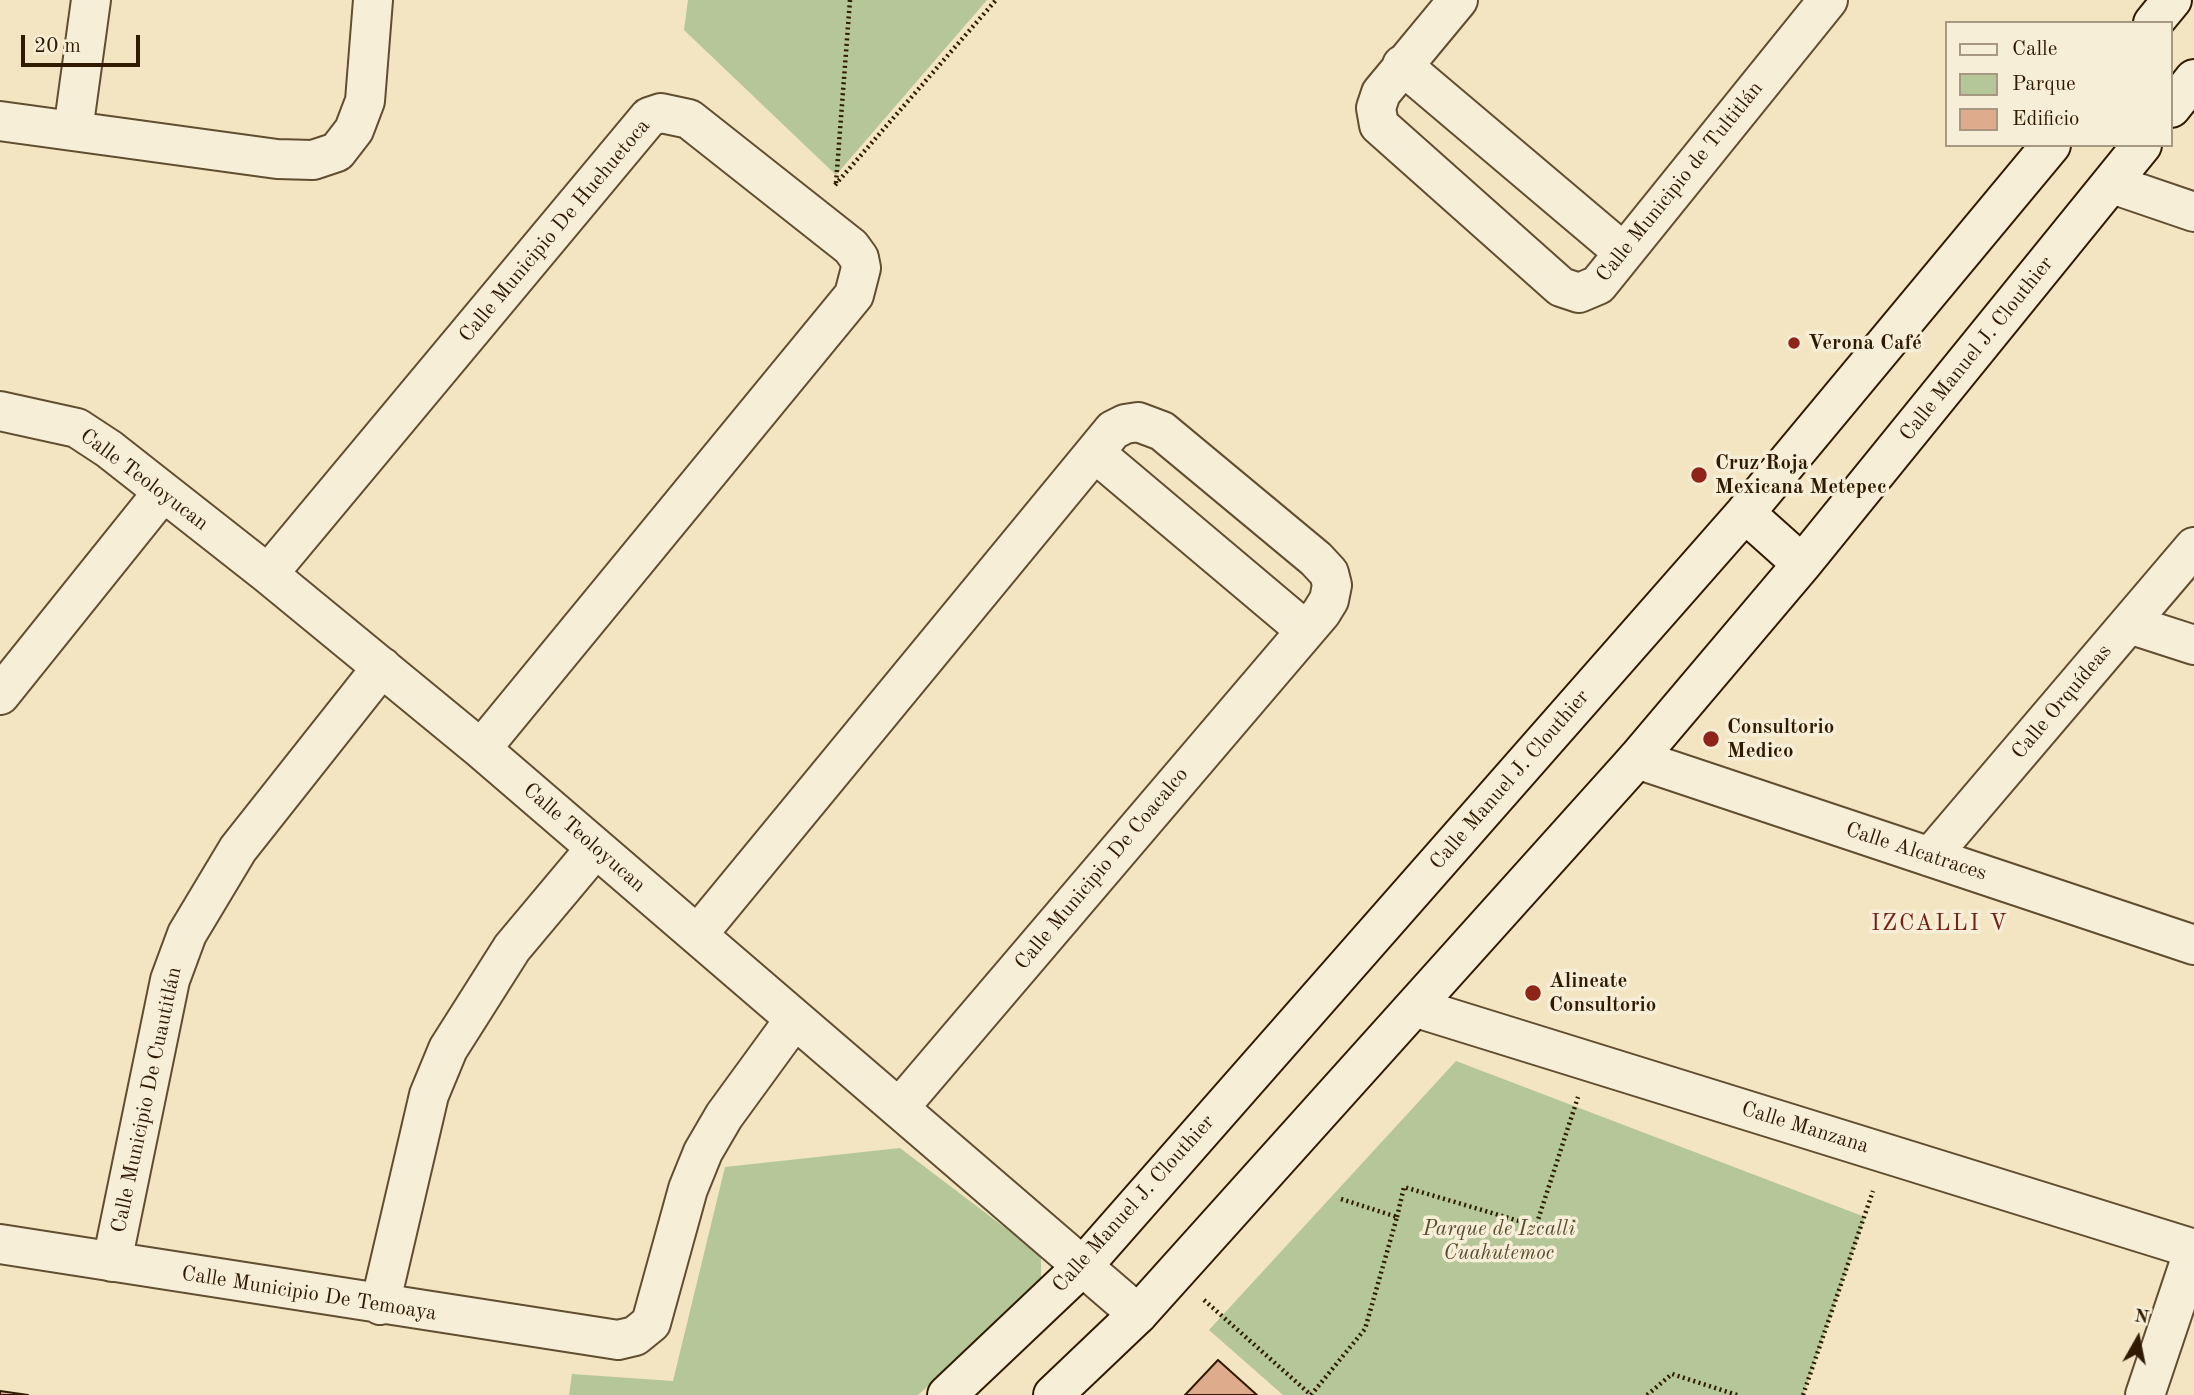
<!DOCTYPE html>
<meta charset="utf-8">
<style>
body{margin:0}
#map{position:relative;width:2194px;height:1395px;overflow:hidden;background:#f3e5c2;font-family:"Old Standard TT",serif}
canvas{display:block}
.legend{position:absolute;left:1945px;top:21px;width:228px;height:126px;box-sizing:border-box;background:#f7eed7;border:2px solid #a79981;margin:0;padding:9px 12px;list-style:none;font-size:21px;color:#301a00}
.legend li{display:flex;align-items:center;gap:14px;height:35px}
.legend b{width:35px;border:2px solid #a79981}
.north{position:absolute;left:2103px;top:1304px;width:70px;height:70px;-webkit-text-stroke:5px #f7eed7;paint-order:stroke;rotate:9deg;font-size:19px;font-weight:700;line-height:28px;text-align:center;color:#301a00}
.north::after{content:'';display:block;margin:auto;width:24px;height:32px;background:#301a00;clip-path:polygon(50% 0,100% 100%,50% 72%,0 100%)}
.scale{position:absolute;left:21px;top:35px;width:119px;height:32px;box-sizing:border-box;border:4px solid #301a00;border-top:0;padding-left:9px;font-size:21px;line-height:24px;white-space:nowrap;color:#301a00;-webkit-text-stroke:5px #f7eed7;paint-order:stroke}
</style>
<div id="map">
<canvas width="2194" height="1395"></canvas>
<ul class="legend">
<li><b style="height:9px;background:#f7eed7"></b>Calle</li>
<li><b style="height:19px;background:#b5c698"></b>Parque</li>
<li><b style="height:19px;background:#deac8c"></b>Edificio</li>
</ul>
<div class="north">N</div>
<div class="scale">20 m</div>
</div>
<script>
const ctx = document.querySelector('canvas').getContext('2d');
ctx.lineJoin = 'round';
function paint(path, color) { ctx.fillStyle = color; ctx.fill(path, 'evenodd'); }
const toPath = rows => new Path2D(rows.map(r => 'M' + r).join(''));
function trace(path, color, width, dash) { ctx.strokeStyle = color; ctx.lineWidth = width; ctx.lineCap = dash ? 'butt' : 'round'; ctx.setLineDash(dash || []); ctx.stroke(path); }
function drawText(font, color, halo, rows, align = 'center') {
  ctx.font = font + ' "Old Standard TT",serif'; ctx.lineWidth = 7; ctx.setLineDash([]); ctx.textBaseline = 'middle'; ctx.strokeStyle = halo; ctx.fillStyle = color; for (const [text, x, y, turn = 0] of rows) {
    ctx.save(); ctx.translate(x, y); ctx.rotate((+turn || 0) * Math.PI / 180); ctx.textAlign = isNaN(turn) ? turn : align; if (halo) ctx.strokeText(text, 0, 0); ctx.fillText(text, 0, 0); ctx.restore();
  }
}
paint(toPath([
 [688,0,987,0,836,175,684,30],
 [1456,1061,1865,1217,1803,1395,1283,1395,1209,1330],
 [900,1148,1041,1255,1041,1285,918,1395,569,1395,572,1374,673,1381,725,1167]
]), '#b5c698');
const building = toPath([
 [1218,1360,1257,1395,1185,1395,1218,1360],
 [0,1391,28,1395,0,1395,0,1391]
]);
paint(building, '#deac8c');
trace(building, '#301a00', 2);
const street = toPath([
 [1458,0,1381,93,1376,108,1379,125,1561,287,1579,293,1598,285,1828,0],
 [1402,65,1623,252],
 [0,121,277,159,313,160,337,152,354,130,365,101,373,0],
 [73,131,91,0],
 [2112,184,2194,212],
 [0,411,77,428,109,449,268,574,481,749,1138,1314],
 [1095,453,1305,630],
 [268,574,649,117,661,113,689,119,851,247,859,258,861,268,854,295,481,749],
 [2129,624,2194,645],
 [0,695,163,492],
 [1637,759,2194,945],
 [1930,857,2194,547],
 [698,934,1113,430,1125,424,1138,422,1162,431,1316,559,1329,573,1332,585,1329,600,1321,613,899,1108],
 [1417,1008,2194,1249,2145,1395],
 [0,1244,618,1340,635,1336,651,1323,688,1189,703,1152,724,1116,794,1020],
 [112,1262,170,980,187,934,238,849,382,667],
 [380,1305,429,1095,448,1049,512,948,595,849]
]);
const secondary = toPath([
 [2153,23,2172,0],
 [2171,108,2194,79],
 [1745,513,1802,564],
 [947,1395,1082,1267,1745,513,2051,145],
 [1053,1395,1138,1314,1637,759,1802,564,2142,145]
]);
trace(street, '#614d30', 42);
trace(secondary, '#301a00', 42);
trace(toPath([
 [836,183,850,0],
 [835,185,996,0],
 [1397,1217,1404,1187,1536,1226,1578,1097],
 [1204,1300,1311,1395],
 [1311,1395,1365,1329,1397,1217,1338,1198],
 [1647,1395,1672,1374,1737,1395],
 [1803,1395,1873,1191]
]), '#301a00', 4.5, [2, 3.5]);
trace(street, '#f7eed7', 38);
trace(secondary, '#f7eed7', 38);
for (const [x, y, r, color] of [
 [1794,343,7,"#8f2418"],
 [1699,475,9,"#8f2418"],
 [1711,739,9,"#8f2418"],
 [1533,993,9,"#8f2418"]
]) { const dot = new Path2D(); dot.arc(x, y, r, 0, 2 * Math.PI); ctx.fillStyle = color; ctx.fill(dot); trace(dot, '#f7eed7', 2.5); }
drawText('21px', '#301a00', '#f7eed7', [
 ["Calle Municipio de Tultitlán",1680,182,-51],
 ["Calle Municipio De Huehuetoca",555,231,-50],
 ["Calle Manuel J. Clouthier",1977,349,-51],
 ["Calle Teoloyucan",144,480,37],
 ["Calle Orquídeas",2062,702,-50],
 ["Calle Manuel J. Clouthier",1510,780,-49],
 ["Calle Teoloyucan",584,838,41],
 ["Calle Alcatraces",1916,852,18],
 ["Calle Municipio De Coacalco",1102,869,-50],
 ["Calle Municipio De Cuautitlán",147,1100,-78],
 ["Calle Manzana",1805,1128,17],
 ["Calle Manuel J. Clouthier",1134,1204,-48],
 ["Calle Municipio De Temoaya",309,1294,9]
]);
drawText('bold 21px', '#301a00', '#f7eed7', [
 ["Verona Café",1808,343],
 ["Cruz Roja",1715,463],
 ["Mexicana Metepec",1715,487],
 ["Consultorio",1727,727],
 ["Medico",1727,751],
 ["Alineate",1549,981],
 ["Consultorio",1549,1005]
], 'left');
drawText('italic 21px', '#584e2e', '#f7eed7', [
 ["Parque de Izcalli",1499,1229],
 ["Cuahutemoc",1499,1253]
]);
ctx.letterSpacing = '2px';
drawText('23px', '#7a1f14', '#f7eed7', [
 ["IZCALLI V",1940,924]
]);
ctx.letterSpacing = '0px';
</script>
